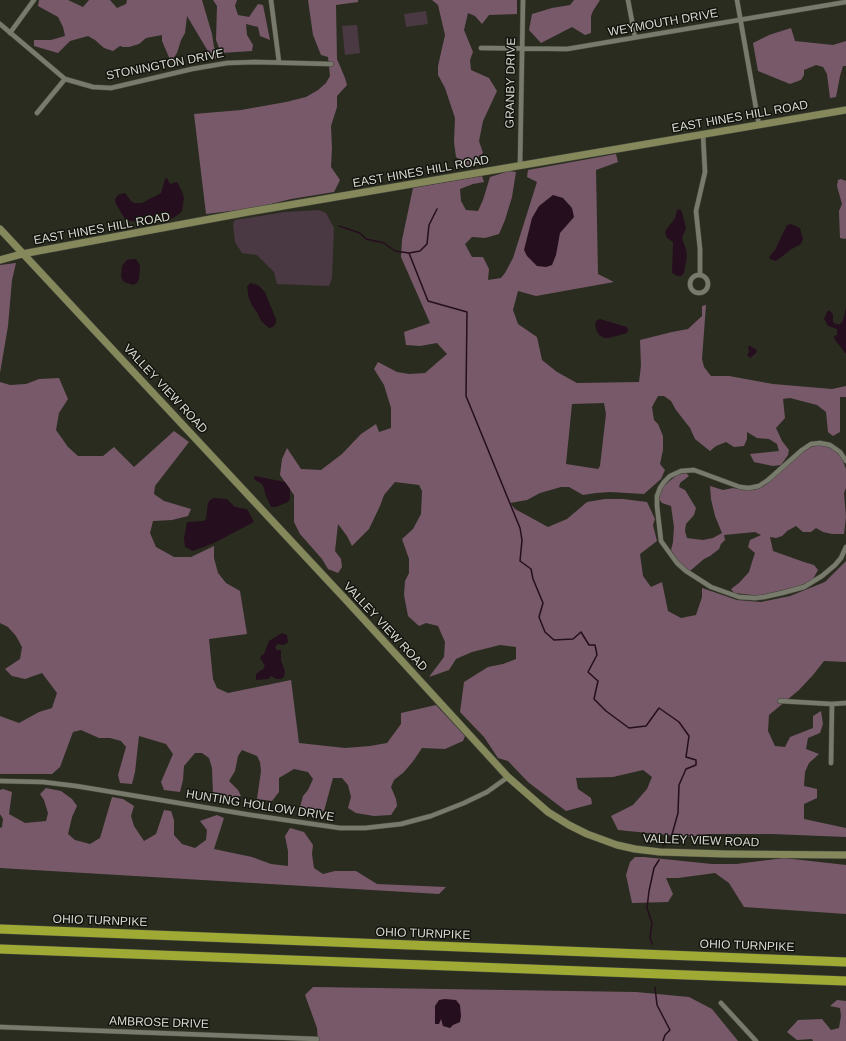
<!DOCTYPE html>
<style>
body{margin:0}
canvas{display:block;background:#2a2c1f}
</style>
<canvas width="846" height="1041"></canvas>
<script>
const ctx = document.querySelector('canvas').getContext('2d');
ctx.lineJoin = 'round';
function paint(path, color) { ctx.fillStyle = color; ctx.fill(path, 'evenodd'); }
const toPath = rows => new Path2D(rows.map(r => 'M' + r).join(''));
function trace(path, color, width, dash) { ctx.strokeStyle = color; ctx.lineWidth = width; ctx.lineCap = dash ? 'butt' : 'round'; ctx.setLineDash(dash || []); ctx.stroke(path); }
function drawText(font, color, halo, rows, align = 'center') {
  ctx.font = font + ' Arial,sans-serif'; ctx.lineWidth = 3; ctx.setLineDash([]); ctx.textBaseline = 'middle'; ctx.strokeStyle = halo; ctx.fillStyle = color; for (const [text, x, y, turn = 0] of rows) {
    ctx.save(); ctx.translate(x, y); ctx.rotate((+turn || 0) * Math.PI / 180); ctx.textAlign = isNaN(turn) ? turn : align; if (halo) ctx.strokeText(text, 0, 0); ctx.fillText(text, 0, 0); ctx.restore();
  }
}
paint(toPath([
 [426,11,428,24,406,27,404,14],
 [357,25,360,53,345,55,342,26],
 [319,210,326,213,334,228,332,278,329,286,277,284,274,272,257,255,242,253,235,242,233,224,235,220,285,212]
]), '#4a3842');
paint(toPath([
 [39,0,68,0,83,7,89,0,110,0,117,8,126,4,127,0,202,0,212,34,214,47,221,59,212,58,187,16,185,33,181,40,177,53,171,62,162,41,162,35,146,38,139,44,129,47,123,47,120,46,113,51,104,48,95,40,88,36,70,41,58,53,34,46,34,40,51,40,65,36,63,27,58,17,38,6],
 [213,0,237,0,235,6,238,15,249,17,258,4,263,5,270,40,260,36,258,27,246,24,247,35,253,45,252,51,221,53,216,40,217,6],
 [308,0,358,0,358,2,336,5,337,59,345,78,347,85,337,96,337,107,331,126,332,148,331,167,340,180,334,192,291,199,255,208,206,214,194,114,241,110,286,102,306,97,318,90,326,83,330,76,328,57,321,55,313,35],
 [432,0,517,0,517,14,489,15,482,24,475,16,468,13,464,30,473,52,470,60,471,70,489,78,497,91,483,121,479,141,483,153,469,166,456,157,454,142,455,118,445,88,438,75,438,66,445,35,438,5],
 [574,0,600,0,593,11,591,16,591,33,585,35,572,27,541,43,529,30,532,14,552,8,570,5],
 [791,28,795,41,833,45,846,41,846,66,843,66,840,76,836,97,830,98,827,74,823,67,816,65,804,70,804,75,801,80,790,84,758,71,753,43,769,35],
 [616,154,618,162,596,170,598,274,614,282,536,296,518,291,513,310,518,324,537,337,542,360,557,372,577,383,639,382,641,366,640,340,672,332,688,329,702,316,702,306,706,305,702,359,704,367,711,376,729,376,773,384,832,389,846,386,846,397,840,397,840,432,833,436,828,432,826,412,817,405,790,398,783,399,785,418,776,428,782,441,789,450,788,455,781,465,773,466,754,462,750,454,779,451,777,444,769,439,757,438,747,432,747,439,744,446,734,447,726,442,716,446,710,451,695,439,690,428,676,410,671,401,664,396,658,396,652,407,654,420,658,424,663,436,663,450,660,464,665,470,661,479,644,494,610,492,596,493,583,495,569,487,561,487,540,493,527,500,510,503,515,509,548,527,567,519,587,502,605,499,623,499,647,502,655,519,653,525,657,541,640,554,643,576,651,587,662,582,668,611,681,618,696,615,702,597,702,588,737,600,761,602,790,596,825,582,846,561,846,662,824,661,813,675,799,690,769,715,768,731,775,746,785,747,790,737,813,728,813,716,821,711,823,724,820,733,808,738,806,749,819,754,809,763,805,772,804,786,817,789,817,798,804,804,804,819,846,828,846,837,772,834,709,834,688,837,618,830,611,816,633,805,647,789,652,777,643,770,613,777,576,778,578,789,591,798,592,804,566,811,528,782,508,761,498,758,484,737,460,712,464,682,488,667,503,664,516,659,516,647,500,645,472,652,456,659,449,670,429,677,444,657,445,642,438,626,426,623,419,626,408,616,404,595,405,581,409,573,409,559,402,539,413,529,421,514,422,491,419,485,395,482,384,495,380,506,369,529,352,546,347,536,338,524,335,551,341,559,342,567,338,573,328,569,322,559,300,534,294,522,294,495,280,475,282,459,287,448,301,469,321,470,342,454,361,434,376,424,379,432,391,428,391,408,384,385,374,369,378,362,397,372,409,374,425,373,447,354,437,343,420,346,406,345,404,332,430,323,401,257,402,240,413,188,482,176,484,182,473,184,460,189,461,201,466,210,478,211,483,200,490,177,509,171,516,172,512,197,505,220,499,234,485,238,472,237,465,244,472,257,483,257,489,269,488,280,501,278,505,273,513,258,537,182,527,177,528,170],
 [604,403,606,414,600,466,598,469,566,464,572,404],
 [841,179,846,181,846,238,845,239,840,238,839,211,842,204,837,186,838,180],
 [16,263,12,280,8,326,0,373,0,265],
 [59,378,68,399,59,413,56,430,68,447,78,456,103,456,114,447,134,467,174,431,189,442,155,486,154,494,164,501,191,509,188,516,172,520,153,521,150,533,156,547,174,557,191,557,214,546,214,558,218,573,226,583,240,591,247,634,209,639,213,679,217,688,228,693,291,680,299,743,345,748,370,746,387,743,401,724,401,713,436,705,465,736,463,741,445,749,422,748,414,760,404,772,394,780,391,787,396,799,397,806,391,815,374,816,356,813,348,808,351,797,348,785,342,778,333,778,324,811,313,813,300,807,303,796,308,790,313,779,308,772,294,769,279,778,279,792,272,801,257,799,261,771,260,762,257,756,242,750,238,756,235,771,229,781,238,790,241,796,225,798,213,795,212,768,209,758,202,753,195,753,184,766,183,780,180,792,164,790,161,782,173,754,166,744,139,736,135,772,132,784,120,783,118,775,126,747,121,741,110,738,99,738,81,730,73,732,60,767,52,774,0,774,0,716,19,723,39,712,52,708,57,693,42,673,25,679,12,676,5,669,20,659,22,647,16,636,8,627,0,623,0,382,10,385,26,384,39,379],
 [821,445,830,447,836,451,842,459,846,469,846,488,844,493,846,517,844,534,832,534,823,532,816,528,811,532,803,532,796,526,787,531,782,536,776,538,770,537,773,551,804,562,814,565,818,570,813,579,798,587,762,595,752,595,734,593,731,589,739,583,749,572,752,562,755,553,748,547,750,540,761,535,755,532,724,535,725,540,721,544,719,549,710,556,704,559,690,571,680,564,671,550,673,542,674,527,671,506,662,503,659,499,662,487,677,475,686,473,689,476,680,483,679,487,685,490,696,508,694,515,686,524,685,531,687,538,703,540,713,538,722,533,715,516,711,499,710,486,723,490,733,488,744,490,754,490,764,486,798,456,810,447],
 [46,788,61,791,72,799,77,806,72,817,68,834,75,840,90,844,100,838,112,797,123,799,134,806,131,816,134,826,144,841,156,834,164,810,171,811,174,820,174,835,182,844,195,848,206,840,207,830,200,821,217,815,224,818,214,849,252,857,271,864,288,866,288,851,285,836,290,828,304,832,313,845,312,854,314,868,323,874,335,871,356,871,377,884,446,887,439,894,0,868,0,828,2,827,3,819,0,814,0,790,3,789,12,792,9,814,25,823,46,821,48,813,44,800,40,794],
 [635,857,644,857,712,864,736,864,784,858,846,865,846,914,744,907,729,883,715,873,678,878,666,878,673,894,668,902,632,903,626,875,630,862],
 [313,987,636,992,689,997,712,1009,738,1041,318,1041,317,1028,305,995],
 [837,1000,846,1001,846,1041,813,1041,812,1039,797,1040,787,1032,798,1020,822,1019,831,1030,839,1028,841,1016,840,1008,830,1006]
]), '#77596a');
paint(toPath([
 [167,178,170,184,177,182,182,191,184,198,183,204,182,211,179,214,173,218,161,220,142,222,130,221,125,219,116,204,115,200,117,196,120,194,125,193,131,201,134,203,142,203,161,193,165,179],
 [553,195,563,198,572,208,574,217,560,233,556,255,552,265,546,267,537,266,527,256,524,250,532,218,539,206],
 [680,209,682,212,686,228,682,238,686,249,687,256,684,273,681,276,677,276,672,273,673,242,667,238,665,233,666,230,675,218,677,210],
 [791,224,800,228,803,239,801,244,790,250,779,259,775,261,770,259,769,257,775,250,787,225],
 [131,259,136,259,140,265,139,279,137,283,133,285,124,282,121,277,122,266,127,260],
 [250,283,258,285,265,292,276,319,276,323,273,327,269,328,261,321,258,314,253,307,249,299,247,287],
 [846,307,846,354,835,340,834,336,837,335,837,329,828,326,824,319,827,312,829,310,833,314,833,322,836,324,840,324,843,321],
 [600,319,627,327,628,330,627,333,609,338,604,338,599,335,596,330,595,324,597,320],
 [748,346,750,346,757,350,756,353,750,358,747,355,749,352],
 [255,476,285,482,290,489,290,499,288,502,276,507,271,507,265,494,264,488,262,484,255,480,254,477],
 [214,498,227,499,235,507,247,509,254,522,214,543,193,551,185,547,184,538,187,522,203,521,206,519,208,503,210,500],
 [282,633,287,635,288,642,284,645,278,644,275,647,277,650,281,650,281,660,285,672,284,677,281,679,276,679,271,676,269,679,256,680,256,674,263,669,265,666,260,658,261,656,264,654,269,641],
 [445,999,456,1000,460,1005,461,1016,460,1022,453,1025,450,1028,443,1026,441,1019,439,1024,435,1024,435,1006,439,1000]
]), '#250e1d');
trace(toPath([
 [339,226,360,233,366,239,384,243,395,251,409,253,428,301,467,312,466,396,520,528,522,540,520,561,531,569,533,579,543,603,539,617,545,632,554,640,573,639,581,632,589,645,595,645,597,655,588,672,598,681,594,699,606,711,629,728,646,726,659,708,679,722,689,736,686,757,696,760,696,765,686,769,679,785,678,813,671,838,663,846],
 [409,253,420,251,427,244,429,225,437,209],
 [652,944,650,937,652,923,647,908,649,891,654,868,659,860],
 [655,987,657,1005,670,1030,665,1035,663,1041]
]), '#250e1d', 1.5);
const street = toPath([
 [271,0,279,62],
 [628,0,635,37],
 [737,0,759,125],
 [0,24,65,79,93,87,111,88,192,69,227,63,255,62,331,64],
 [10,33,34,0],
 [481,48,567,49,846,2],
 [37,113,65,79],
 [520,166,523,0],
 [700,275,700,249,696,211,705,172,703,135],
 '690 284a9 9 0 1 1 18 0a9 9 0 1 1-18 0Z',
 [846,461,840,452,830,445,820,443,811,444,802,450,768,480,759,486,749,488,740,487,694,470,681,471,670,476,664,482,660,488,657,496,657,506,661,541,677,563,686,571,711,587,739,597,755,598,764,597,782,593,804,587,822,576,835,565,841,558,846,547],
 [780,701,832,704,846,703],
 [831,763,832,704],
 [0,781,43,782,76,786,251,815,340,828,365,828,401,824,431,816,464,803,487,792,508,777],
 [721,1003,756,1041],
 [0,1027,317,1039]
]);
const secondary = toPath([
 [0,229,347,601,508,777,548,812,569,825,587,834,617,845,635,849,660,852,726,854,846,855],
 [0,260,22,254,248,212,846,110]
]);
const highway = toPath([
 [0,929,846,962],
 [0,949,846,981]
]);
trace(street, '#46483d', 5.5);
trace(secondary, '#46483d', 8);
trace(highway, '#46483d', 10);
trace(street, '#787a6b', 4.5);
trace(secondary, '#84885b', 7);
trace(highway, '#9faa35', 9);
drawText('12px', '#d8dad1', '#13140e', [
 ["WEYMOUTH DRIVE",663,23,-10],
 ["STONINGTON DRIVE",165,65,-11],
 ["GRANBY DRIVE",511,83,-89],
 ["EAST HINES HILL ROAD",740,117,-10],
 ["EAST HINES HILL ROAD",421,172,-10],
 ["EAST HINES HILL ROAD",102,229,-10],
 ["VALLEY VIEW ROAD",165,389,47],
 ["VALLEY VIEW ROAD",385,627,47],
 ["HUNTING HOLLOW DRIVE",260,806,9],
 ["VALLEY VIEW ROAD",701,841,2],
 ["OHIO TURNPIKE",100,921,2],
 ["OHIO TURNPIKE",423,934,2],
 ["OHIO TURNPIKE",747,946,2],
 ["AMBROSE DRIVE",159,1023,2]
]);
</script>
